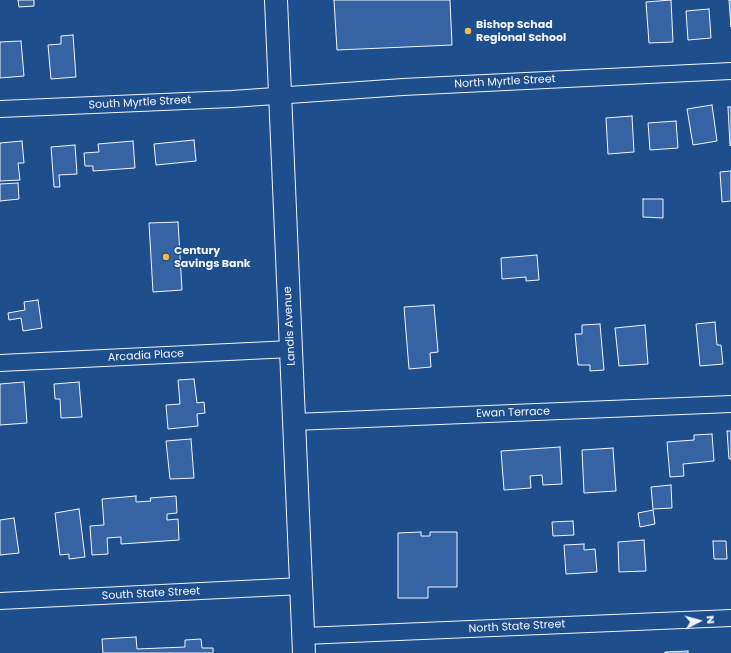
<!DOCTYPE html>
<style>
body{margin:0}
#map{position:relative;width:731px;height:653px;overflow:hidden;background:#1f4e8c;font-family:Poppins,sans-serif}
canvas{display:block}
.north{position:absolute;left:679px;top:601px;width:40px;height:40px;-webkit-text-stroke:3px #1f4e8c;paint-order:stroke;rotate:84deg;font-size:11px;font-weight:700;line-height:16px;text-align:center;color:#f2f6ff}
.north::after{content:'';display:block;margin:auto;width:14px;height:18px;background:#f2f6ff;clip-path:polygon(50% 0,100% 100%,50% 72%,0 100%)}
</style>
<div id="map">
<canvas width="731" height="653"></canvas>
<div class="north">N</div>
</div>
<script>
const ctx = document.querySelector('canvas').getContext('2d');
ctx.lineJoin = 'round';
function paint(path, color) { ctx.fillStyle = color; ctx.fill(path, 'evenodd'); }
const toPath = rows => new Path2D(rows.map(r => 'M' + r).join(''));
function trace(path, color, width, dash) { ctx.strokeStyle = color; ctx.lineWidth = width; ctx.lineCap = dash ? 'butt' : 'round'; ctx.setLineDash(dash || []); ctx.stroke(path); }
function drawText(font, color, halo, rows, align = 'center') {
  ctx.font = font + ' Poppins,sans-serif'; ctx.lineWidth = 3; ctx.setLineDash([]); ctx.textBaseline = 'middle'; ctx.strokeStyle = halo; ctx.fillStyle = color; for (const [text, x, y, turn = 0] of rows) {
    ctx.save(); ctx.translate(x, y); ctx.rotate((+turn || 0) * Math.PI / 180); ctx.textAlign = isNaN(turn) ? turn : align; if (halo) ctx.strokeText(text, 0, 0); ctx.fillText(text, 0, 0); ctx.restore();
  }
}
const building = toPath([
 [18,0,34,0,34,6,19,7,18,0],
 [334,0,450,0,452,45,337,50,334,0],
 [671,0,673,42,649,43,646,2,671,0],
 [729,0,731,0,731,27,729,0],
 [709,9,711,38,688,40,686,11,709,9],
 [73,35,76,77,51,79,48,45,61,44,61,36,73,35],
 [21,41,24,76,0,78,0,42,21,41],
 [712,105,717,141,693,145,687,109,712,105],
 [728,107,731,107,731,145,730,146,728,107],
 [632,116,634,152,608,154,606,118,632,116],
 [676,121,678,148,650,150,648,123,676,121],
 [194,140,196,161,156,165,154,144,194,140],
 [22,141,24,163,18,163,20,180,0,181,0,143,22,141],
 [133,141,135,168,93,171,93,166,85,166,84,153,99,152,98,144,133,141],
 [75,145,77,174,59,175,60,187,54,187,51,147,75,145],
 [731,171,731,201,722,202,720,172,731,171],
 [18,183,19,199,0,201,0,184,18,183],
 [643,199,663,199,663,218,643,217,643,199],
 [178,222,182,290,153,292,149,223,178,222],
 [537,255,539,280,526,281,526,277,502,279,501,258,537,255],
 [38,300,42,328,23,331,21,318,9,320,8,313,25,310,24,302,38,300],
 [434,305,438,352,430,353,431,367,409,369,404,307,434,305],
 [715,322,717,345,721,345,723,364,700,366,696,324,715,322],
 [600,324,604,370,590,371,590,365,578,365,575,334,582,334,582,325,600,324],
 [645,325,648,364,619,366,615,328,645,325],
 [194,379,197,403,204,402,205,413,197,414,198,426,168,429,166,405,180,404,178,380,194,379],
 [24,382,27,423,0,425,0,384,24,382],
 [79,382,82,417,61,418,60,399,55,399,54,384,79,382],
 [727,431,731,431,731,459,729,459,727,431],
 [712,434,714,461,683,464,684,476,670,477,667,442,694,440,694,435,712,434],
 [191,439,194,478,170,479,166,441,191,439],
 [560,447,562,484,543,485,542,475,530,476,531,488,504,490,501,451,560,447],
 [613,448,616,491,584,493,582,450,613,448],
 [671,485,672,508,653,509,651,487,671,485],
 [136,496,136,502,151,501,150,498,176,496,177,513,167,514,167,520,178,519,179,540,121,544,121,537,107,538,108,554,92,555,90,526,104,525,102,499,136,496],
 [79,509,85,557,69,559,69,554,60,555,55,513,79,509],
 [653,510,655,524,640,527,638,513,653,510],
 [14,518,19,553,0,555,0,520,14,518],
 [573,521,574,535,553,536,552,522,573,521],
 [421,532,421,536,430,536,430,532,457,532,457,587,428,587,428,598,398,598,398,533,421,532],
 [644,540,646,571,619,572,618,542,644,540],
 [713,541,726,541,727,559,714,559,713,541],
 [584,544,584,550,595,549,597,572,566,574,564,545,584,544],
 [136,637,137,649,185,647,185,640,201,639,202,648,213,648,213,653,103,653,102,639,136,637],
 [688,651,688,653,665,653,665,652,688,651]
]);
paint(building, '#3563a3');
trace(building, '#f2f6ff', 1);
const minor = toPath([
 [0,109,232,99,403,87,731,71],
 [0,363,291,349],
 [294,422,731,404],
 [0,601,302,586],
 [304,636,731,618]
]);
const primary = toPath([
 [276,0,304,653]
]);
trace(minor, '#f2f6ff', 18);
trace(primary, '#f2f6ff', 24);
trace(minor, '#1f4e8c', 16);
trace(primary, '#1f4e8c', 22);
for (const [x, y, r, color] of [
 [468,31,4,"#ffb74d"],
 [166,257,4,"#ffb74d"]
]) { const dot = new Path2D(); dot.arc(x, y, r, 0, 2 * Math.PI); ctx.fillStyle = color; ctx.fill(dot); trace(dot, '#1f4e8c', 1.5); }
drawText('bold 11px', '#f2f6ff', '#1f4e8c', [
 ["Bishop Schad",476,25],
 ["Regional School",476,38],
 ["Century",174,251],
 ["Savings Bank",174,264]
], 'left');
drawText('11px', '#f2f6ff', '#1f4e8c', [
 ["North Myrtle Street",505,82,-3],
 ["South Myrtle Street",140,103,-3],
 ["Landis Avenue",290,326,-93],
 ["Arcadia Place",146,356,-3],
 ["Ewan Terrace",513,413,-2],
 ["South State Street",151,594,-3],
 ["North State Street",517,627,-3]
]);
</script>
